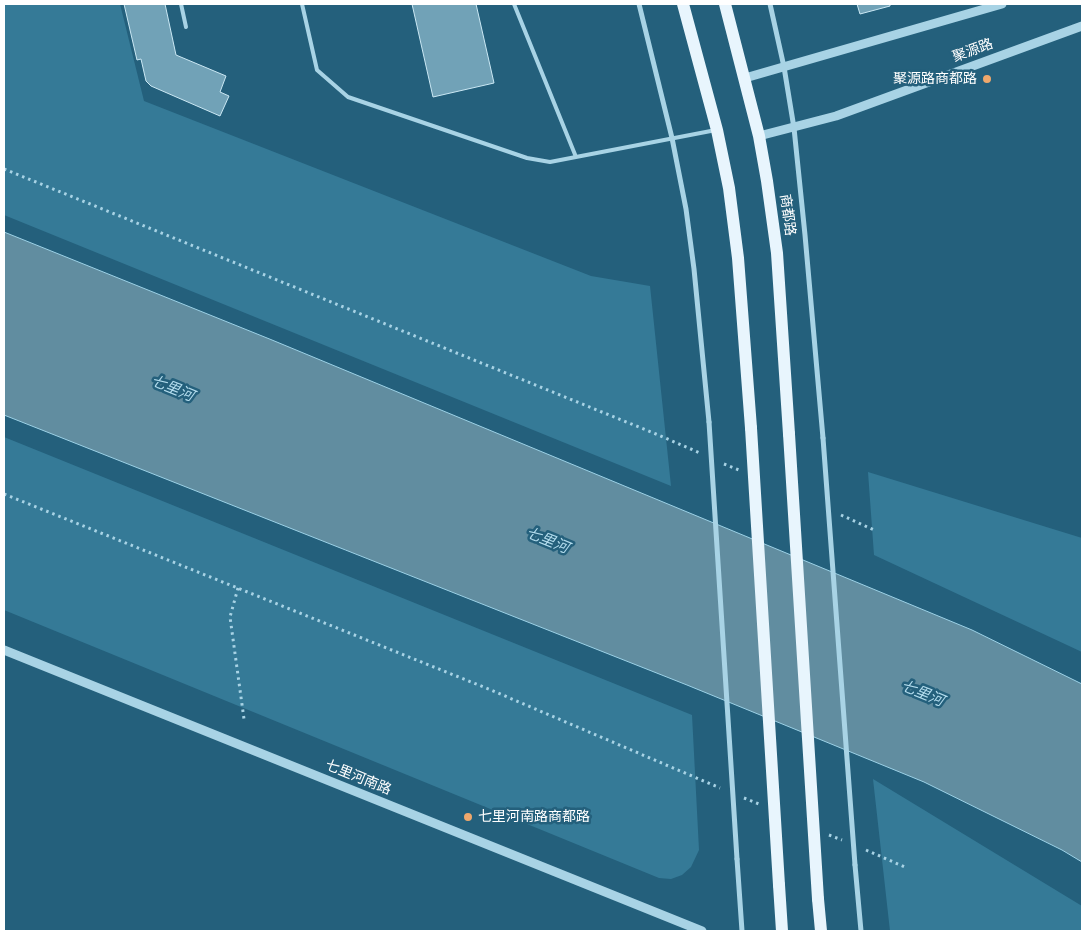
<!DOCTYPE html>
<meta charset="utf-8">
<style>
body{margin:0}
#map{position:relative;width:1086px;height:935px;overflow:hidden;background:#24607c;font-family:"DM Sans",sans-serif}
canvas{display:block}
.frame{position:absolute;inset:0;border:5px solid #fff;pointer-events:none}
</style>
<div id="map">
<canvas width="1086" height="935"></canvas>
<div class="frame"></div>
</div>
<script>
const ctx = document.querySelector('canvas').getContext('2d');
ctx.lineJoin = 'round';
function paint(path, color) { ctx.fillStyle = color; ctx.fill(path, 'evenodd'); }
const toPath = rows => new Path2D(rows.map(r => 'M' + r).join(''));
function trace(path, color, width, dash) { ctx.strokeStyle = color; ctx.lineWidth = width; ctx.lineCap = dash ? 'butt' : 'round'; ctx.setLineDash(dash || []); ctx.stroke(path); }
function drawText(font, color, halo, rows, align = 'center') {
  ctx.font = font + ' "DM Sans","Noto Sans SC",sans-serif'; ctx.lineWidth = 5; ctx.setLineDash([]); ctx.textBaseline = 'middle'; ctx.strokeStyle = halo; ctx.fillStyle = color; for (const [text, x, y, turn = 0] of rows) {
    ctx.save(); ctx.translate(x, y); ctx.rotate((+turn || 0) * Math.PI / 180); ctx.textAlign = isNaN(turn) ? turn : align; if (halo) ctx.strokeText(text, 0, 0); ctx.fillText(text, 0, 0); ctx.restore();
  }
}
paint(toPath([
 [4,4,120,4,144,101,591,276,650,286,671,486,4,215],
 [4,437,692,715,699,850,691,867,682,875,671,879,659,878,4,610],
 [868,472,1082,538,1082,652,874,555],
 [873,779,1082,906,1082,931,890,931]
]), '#357a97');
const water = toPath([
 [4,232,272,340,972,630,1082,684,1082,862,1062,850,924,782,687,685,4,415,4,232]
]);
paint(water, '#618da0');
trace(water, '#9cd1e6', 1);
const building = toPath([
 [124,4,165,4,176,55,226,76,220,92,229,96,220,116,151,86,146,81,141,59,137,60,124,4],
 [412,4,476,4,494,83,433,97,412,4],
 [857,4,890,4,890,6,860,14,857,4]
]);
paint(building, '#71a2b7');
trace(building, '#cbe8f4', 1);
trace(toPath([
 [4,169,656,434,700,453],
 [724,464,739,470],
 [4,494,491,690,720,788],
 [841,515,874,530],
 [238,588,230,617,244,719],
 [744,798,759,804],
 [829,835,842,840],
 [866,850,907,868]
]), '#a8d3e5', 3, [2.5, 4]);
trace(toPath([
 [181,4,186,27],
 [302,4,317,70,348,97,527,158,550,162,716,130],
 [514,4,576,157]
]), '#a8d3e5', 4);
trace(toPath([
 [639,4,672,138,686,209,694,269,709,422],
 [770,4,784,67,794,128,805,235,823,438],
 [737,859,742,931],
 [855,865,861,931]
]), '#a8d3e5', 5);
trace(toPath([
 [745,78,1002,4],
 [759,136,836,116,1082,26],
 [4,650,702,931]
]), '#a8d3e5', 9);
trace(toPath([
 [683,4,717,130,729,188,738,258,751,428],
 [725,4,759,136,767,181,777,253,789,434],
 [779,885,782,931],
 [818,899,821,931]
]), '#e8f5fd', 12);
trace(toPath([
 [709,422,737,859],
 [823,438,855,865]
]), '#a8d3e5', 5);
trace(toPath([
 [751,428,779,885],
 [789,434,818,899]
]), '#e8f5fd', 12);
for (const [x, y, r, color] of [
 [987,79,5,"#efa86c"],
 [468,817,5,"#efa86c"]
]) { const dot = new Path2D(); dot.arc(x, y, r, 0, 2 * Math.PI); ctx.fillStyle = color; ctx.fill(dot); trace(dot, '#24607c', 2); }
drawText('14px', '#fff', '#24607c', [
 ["聚源路",973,51,-20],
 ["商都路",787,215,82],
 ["七里河南路",358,778,22]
]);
drawText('14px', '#fff', '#24607c', [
 ["聚源路商都路",977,79],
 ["七里河南路商都路",478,817,"left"]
], 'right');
drawText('italic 15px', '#b3dced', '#24607c', [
 ["七里河",172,389,22],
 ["七里河",547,541,22],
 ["七里河",922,694,22]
]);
</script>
